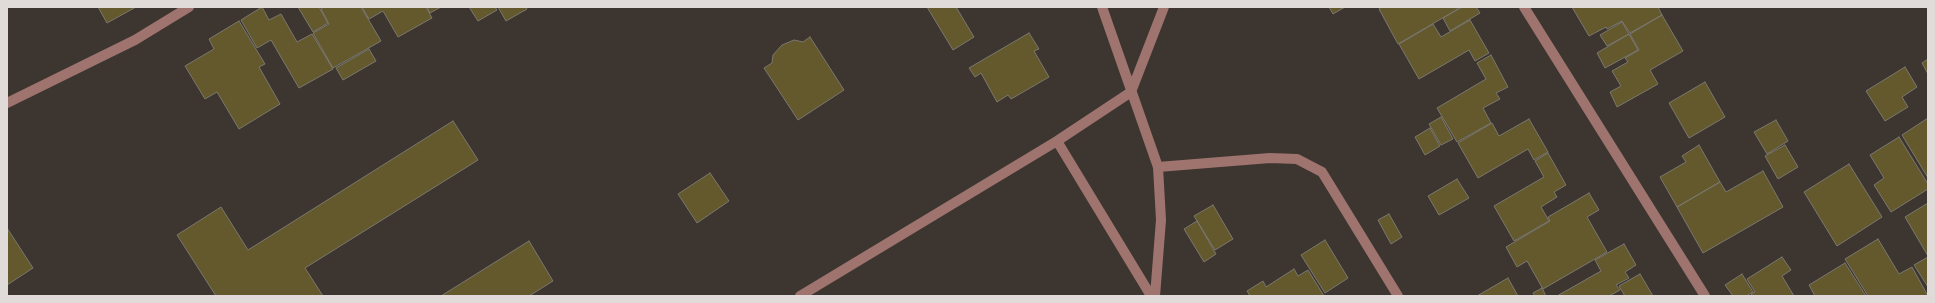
<!DOCTYPE html>
<style>
body{margin:0}
#map{position:relative;width:1935px;height:303px;overflow:hidden;background:#3d3630;font-family:Inter,sans-serif}
canvas{display:block}
.frame{position:absolute;inset:0;border:8px solid #e0dbd8;pointer-events:none}
</style>
<div id="map">
<canvas width="1935" height="303"></canvas>
<div class="frame"></div>
</div>
<script>
const ctx = document.querySelector('canvas').getContext('2d');
ctx.lineJoin = 'round';
function paint(path, color) { ctx.fillStyle = color; ctx.fill(path, 'evenodd'); }
const toPath = rows => new Path2D(rows.map(r => 'M' + r).join(''));
function trace(path, color, width, dash) { ctx.strokeStyle = color; ctx.lineWidth = width; ctx.lineCap = dash ? 'butt' : 'round'; ctx.setLineDash(dash || []); ctx.stroke(path); }
const building = toPath([
 [98,7,136,7,107,23,98,7],
 [262,7,269,20,281,14,297,42,312,34,333,69,299,88,271,40,257,48,241,20,262,7],
 [298,7,319,7,328,23,313,32,298,7],
 [324,7,361,7,381,41,333,68,313,33,329,24,321,9,324,7],
 [362,7,426,7,432,18,398,37,383,11,369,19,362,7],
 [427,7,441,7,430,13,427,7],
 [469,7,495,7,497,10,478,21,469,7],
 [498,7,526,7,527,9,506,21,498,7],
 [927,7,956,7,974,37,953,50,927,7],
 [1329,7,1345,7,1333,14,1329,7],
 [1382,7,1457,7,1458,9,1398,44,1379,9,1382,7],
 [1462,7,1476,7,1480,13,1450,31,1443,18,1462,7],
 [1572,7,1658,7,1662,15,1630,33,1622,21,1607,29,1606,27,1589,36,1572,7],
 [1662,15,1683,51,1650,70,1658,84,1617,107,1610,92,1621,86,1612,71,1628,62,1625,58,1639,50,1630,34,1662,15],
 [1470,20,1489,53,1475,61,1469,50,1419,79,1399,44,1433,24,1441,37,1470,20],
 [239,21,265,64,259,67,280,104,239,129,217,92,205,99,185,66,214,49,209,39,239,21],
 [1622,22,1629,34,1607,46,1600,35,1622,22],
 [1029,33,1039,49,1034,51,1049,77,1011,99,1008,95,997,102,981,73,975,77,969,68,1029,33],
 [1629,34,1638,50,1605,68,1597,53,1629,34],
 [810,37,844,90,798,120,764,68,772,63,773,55,782,45,794,40,803,42,810,37],
 [369,49,376,61,343,80,336,68,369,49],
 [1491,55,1508,87,1496,93,1500,99,1483,108,1491,123,1457,142,1437,108,1486,79,1477,63,1491,55],
 [1928,59,1928,74,1922,63,1928,59],
 [1905,67,1917,87,1902,97,1908,107,1885,121,1866,91,1905,67],
 [1705,82,1725,117,1689,138,1669,103,1705,82],
 [1441,117,1453,139,1441,145,1429,124,1441,117],
 [1928,118,1928,178,1902,135,1928,118],
 [1529,119,1548,152,1534,160,1528,149,1478,178,1458,143,1492,123,1499,136,1529,119],
 [1776,120,1788,141,1767,154,1754,132,1776,120],
 [453,121,478,160,305,268,323,296,216,296,177,235,221,207,248,250,453,121],
 [1430,128,1440,146,1425,155,1415,137,1430,128],
 [1899,137,1928,184,1928,189,1891,212,1874,185,1884,178,1870,155,1899,137],
 [1699,145,1720,182,1677,207,1660,177,1686,162,1682,156,1699,145],
 [1785,145,1798,167,1778,179,1765,156,1785,145],
 [1548,153,1566,185,1554,192,1557,197,1541,207,1549,221,1514,241,1494,206,1544,177,1535,161,1548,153],
 [1849,164,1882,217,1837,246,1804,192,1849,164],
 [1763,171,1783,207,1703,253,1677,207,1720,182,1726,192,1763,171],
 [710,173,729,201,697,223,678,194,710,173],
 [1457,179,1469,198,1439,215,1428,196,1457,179],
 [1589,193,1599,210,1587,217,1607,252,1543,289,1527,261,1517,267,1506,247,1550,221,1548,217,1589,193],
 [1928,203,1928,256,1905,217,1928,203],
 [1213,205,1233,239,1215,250,1194,216,1213,205],
 [1389,214,1402,237,1391,244,1378,220,1389,214],
 [1197,221,1216,254,1204,262,1184,229,1197,221],
 [7,228,33,268,7,285,7,228],
 [1878,239,1899,274,1912,267,1928,296,1868,296,1845,259,1878,239],
 [1325,240,1348,278,1325,293,1301,255,1325,240],
 [529,241,553,281,529,296,441,296,529,241],
 [1624,244,1636,265,1625,272,1629,278,1616,285,1620,290,1609,296,1557,296,1601,271,1595,260,1624,244],
 [1782,257,1791,270,1782,276,1794,296,1753,296,1751,294,1755,292,1747,279,1782,257],
 [1928,257,1928,287,1914,265,1928,257],
 [1845,263,1866,296,1815,296,1809,285,1845,263],
 [1294,269,1298,276,1308,270,1324,296,1250,296,1247,291,1263,281,1266,287,1294,269],
 [1640,274,1653,296,1625,296,1619,286,1640,274],
 [1742,274,1753,292,1746,296,1733,296,1725,285,1742,274],
 [1508,278,1518,296,1477,296,1508,278],
 [1542,288,1546,296,1535,296,1533,293,1542,288]
]);
paint(building, '#64582d');
trace(building, '#7b786f', 1);
trace(toPath([
 [1102,7,1158,167,1161,220,1155,296],
 [1524,7,1705,296],
 [7,103,135,40,189,7],
 [1057,141,1151,296],
 [1158,167,1270,158,1297,159,1322,172,1398,296],
 [800,296,1057,141,1131,92,1164,7]
]), '#9f746e', 10);
</script>
